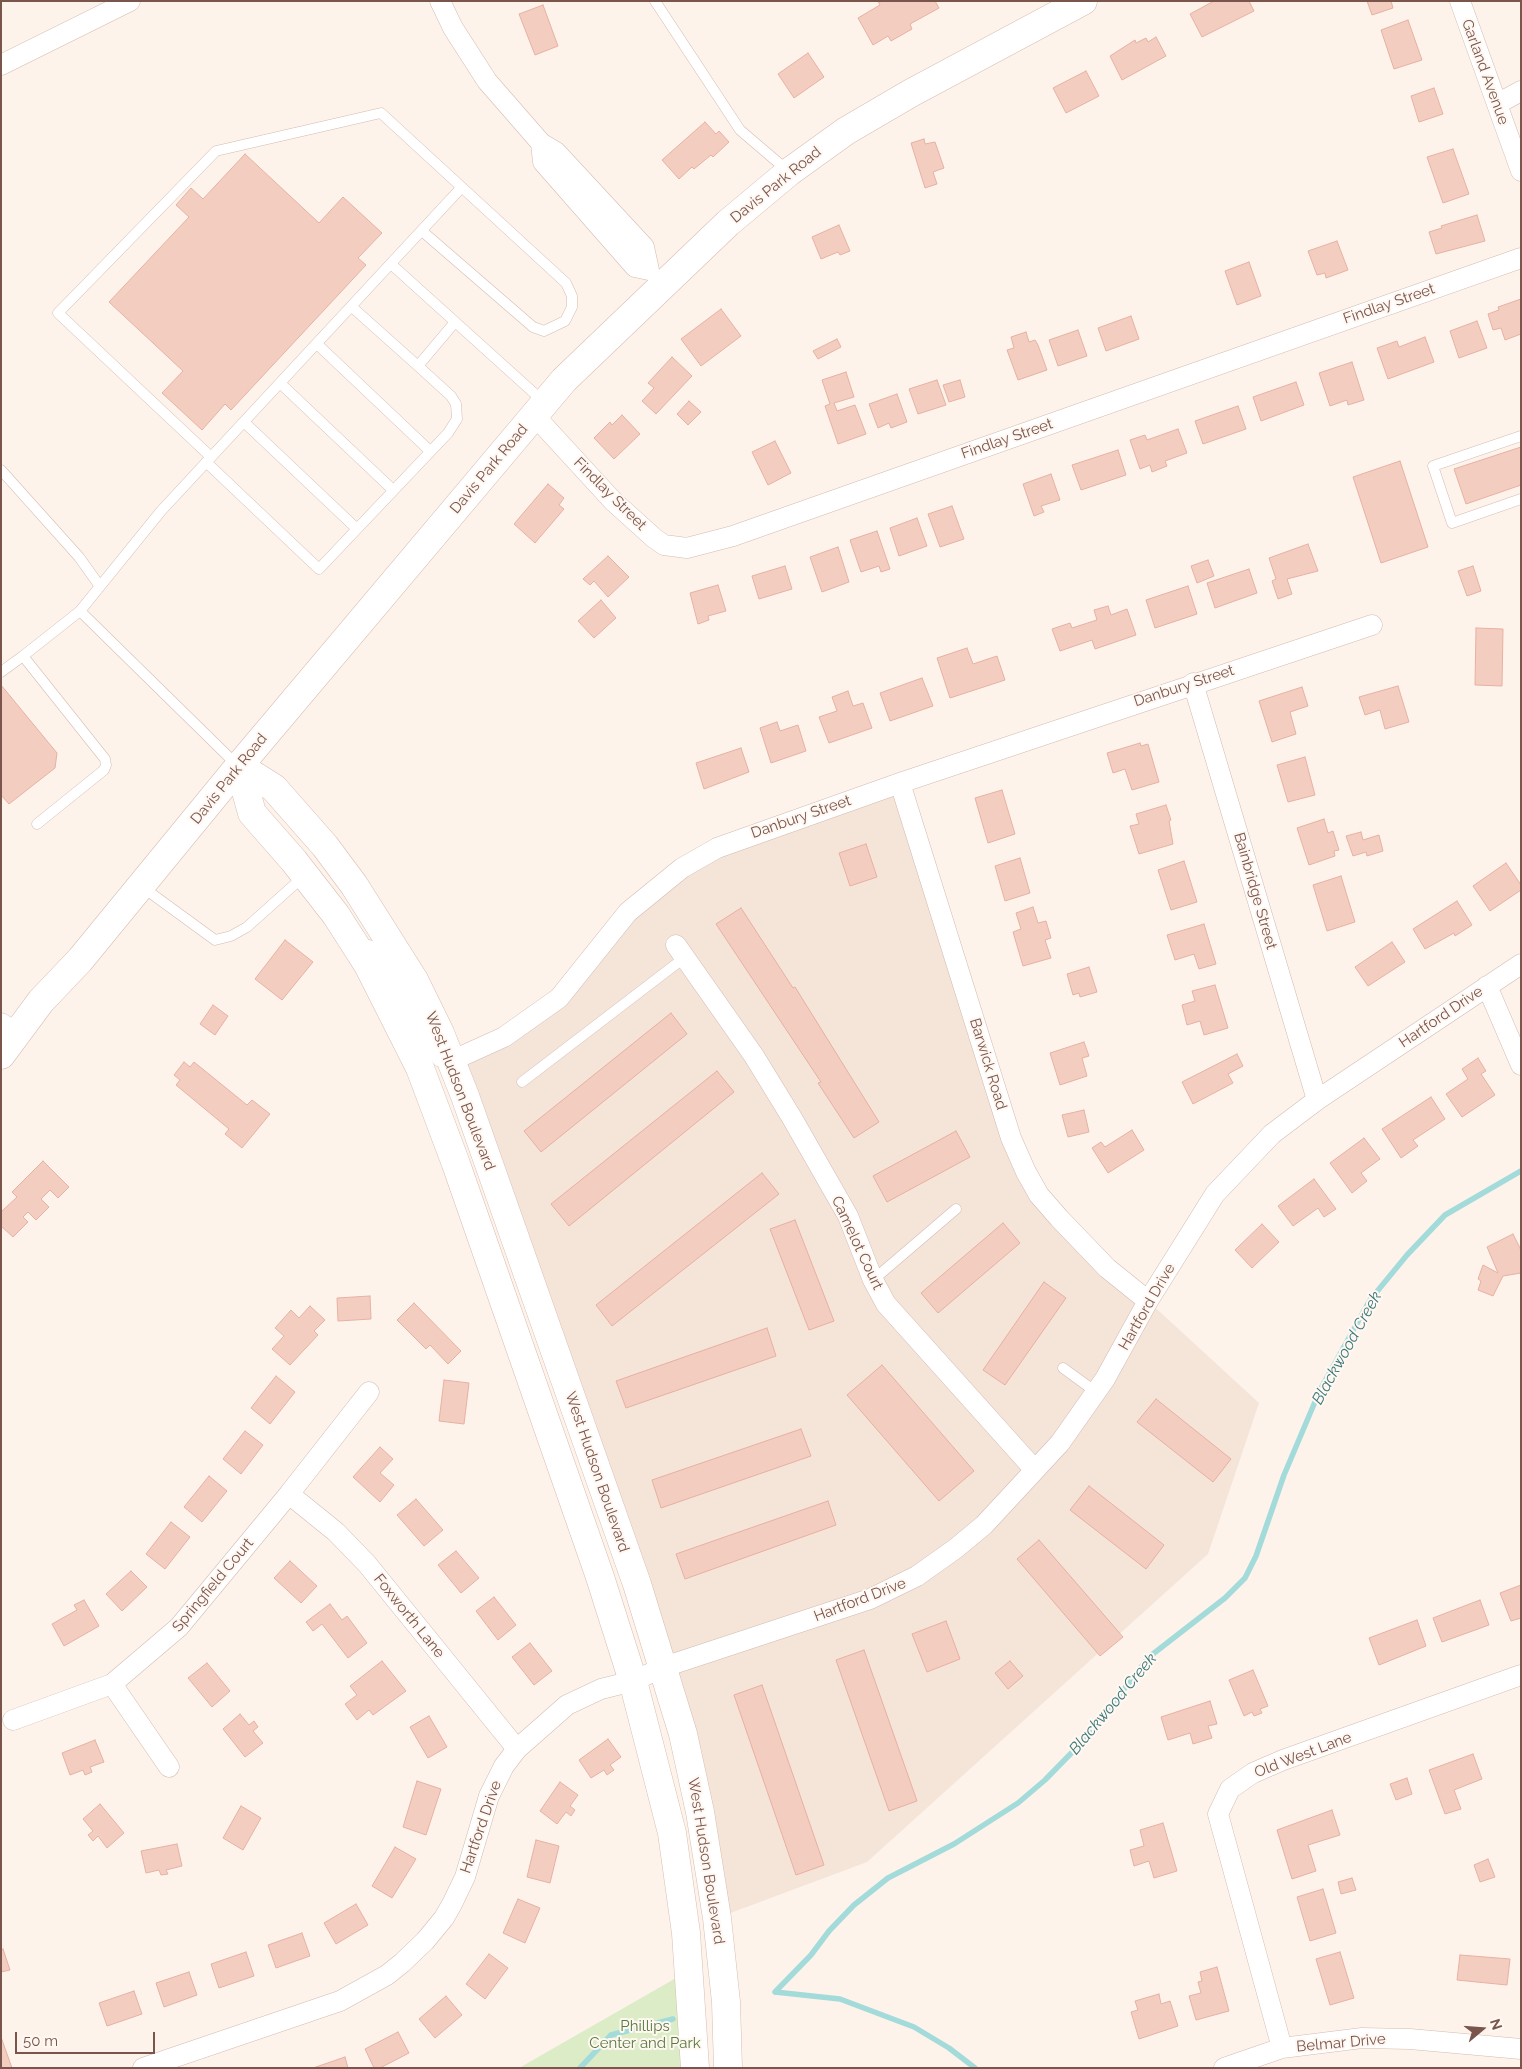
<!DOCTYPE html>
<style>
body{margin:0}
#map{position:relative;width:1522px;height:2069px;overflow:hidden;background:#fdf3ea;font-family:Raleway,sans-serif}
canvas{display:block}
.frame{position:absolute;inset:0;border:2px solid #7a554c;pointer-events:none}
.north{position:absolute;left:1457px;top:2004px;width:50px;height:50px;-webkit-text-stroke:4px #fff8f2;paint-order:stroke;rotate:72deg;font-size:14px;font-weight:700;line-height:20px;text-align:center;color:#7a554c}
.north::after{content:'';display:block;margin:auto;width:18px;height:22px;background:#7a554c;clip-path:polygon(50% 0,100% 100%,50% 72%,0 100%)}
.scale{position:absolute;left:15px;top:2032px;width:140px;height:22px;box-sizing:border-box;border:2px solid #7a554c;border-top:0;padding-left:6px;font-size:15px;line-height:18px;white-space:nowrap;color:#7a554c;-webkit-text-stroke:4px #fff8f2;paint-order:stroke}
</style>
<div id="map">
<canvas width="1522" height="2069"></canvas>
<div class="frame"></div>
<div class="north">N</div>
<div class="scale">50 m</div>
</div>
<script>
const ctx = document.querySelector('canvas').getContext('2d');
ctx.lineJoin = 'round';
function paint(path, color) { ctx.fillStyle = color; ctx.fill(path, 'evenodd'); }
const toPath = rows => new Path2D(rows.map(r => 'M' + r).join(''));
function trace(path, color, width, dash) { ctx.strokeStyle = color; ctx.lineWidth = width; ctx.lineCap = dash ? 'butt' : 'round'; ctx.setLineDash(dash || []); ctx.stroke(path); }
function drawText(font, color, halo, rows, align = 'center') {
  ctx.font = font + ' Raleway,sans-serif'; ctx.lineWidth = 4; ctx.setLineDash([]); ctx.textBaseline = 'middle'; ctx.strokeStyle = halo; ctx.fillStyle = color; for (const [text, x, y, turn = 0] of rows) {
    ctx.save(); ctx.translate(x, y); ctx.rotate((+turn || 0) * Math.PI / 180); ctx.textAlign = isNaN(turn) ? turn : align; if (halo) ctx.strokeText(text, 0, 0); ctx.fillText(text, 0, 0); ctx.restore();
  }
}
paint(toPath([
 [900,783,1026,1172,1148,1301,1259,1403,1208,1554,867,1862,717,1918,700,1812,451,1061,504,1037,682,868]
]), '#f5e4d8');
paint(toPath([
 [676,1978,682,2068,519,2068]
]), '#dcecc7');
trace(toPath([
 [775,1992,811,1955,829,1931,854,1905,888,1878,954,1844,1018,1803,1045,1780,1086,1738,1149,1657,1225,1598,1245,1578,1256,1556,1284,1475,1320,1390,1370,1300,1407,1255,1445,1215,1521,1171],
 [775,1992,840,1999,914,2027,949,2048,975,2068],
 [580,2068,611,2035,673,2019]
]), '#a3dbda', 5.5);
const building = toPath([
 [878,1,935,1,939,8,910,24,912,29,891,41,888,36,873,45,858,18,880,5,878,1],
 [1214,1,1249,1,1254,11,1202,37,1190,14,1214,1],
 [1367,1,1391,1,1393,8,1372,15,1367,1],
 [543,5,558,46,535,55,519,14,543,5],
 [1408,20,1422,60,1394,69,1381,30,1408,20],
 [1156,37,1166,56,1122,80,1110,56,1135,40,1136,43,1146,38,1148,42,1156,37],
 [808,53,824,77,794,98,778,74,808,53],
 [1086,71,1099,96,1066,113,1053,88,1086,71],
 [1434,88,1443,114,1419,122,1411,96,1434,88],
 [705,122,716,134,719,131,729,142,713,157,711,155,694,169,692,167,679,179,662,160,705,122],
 [924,139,925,144,935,142,944,168,933,172,937,184,925,188,911,143,924,139],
 [1453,149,1469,194,1443,203,1427,157,1453,149],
 [245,154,319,223,343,197,382,233,358,258,366,265,231,410,225,404,202,430,162,393,183,371,109,302,189,217,176,205,191,188,203,199,245,154],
 [1477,215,1485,241,1436,254,1429,232,1442,228,1441,226,1477,215],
 [839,225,850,251,840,255,838,252,821,259,812,237,839,225],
 [1337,241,1348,270,1326,278,1325,273,1317,275,1308,251,1337,241],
 [1249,262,1261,296,1237,305,1225,271,1249,262],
 [1521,299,1521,334,1505,340,1501,328,1493,330,1488,314,1499,310,1498,307,1521,299],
 [721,309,741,336,701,366,681,339,721,309],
 [1131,316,1139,339,1106,351,1098,328,1131,316],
 [1477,321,1487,348,1459,358,1450,331,1477,321],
 [1078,330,1087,356,1058,366,1049,340,1078,330],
 [1026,332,1029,342,1035,340,1038,345,1047,370,1018,380,1007,350,1014,348,1011,337,1026,332],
 [1425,337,1434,362,1388,379,1377,348,1397,341,1399,347,1425,337],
 [837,339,841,347,818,359,813,351,837,339],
 [672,357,692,376,656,414,642,401,654,388,648,383,672,357],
 [1352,362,1364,400,1348,405,1347,400,1330,406,1319,373,1352,362],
 [846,372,854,397,834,403,837,411,855,405,866,434,838,444,825,406,830,404,822,380,846,372],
 [937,380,946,405,918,414,909,389,937,380],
 [960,380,965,397,949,402,943,385,960,380],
 [1296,382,1304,405,1261,421,1253,397,1296,382],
 [897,394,907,422,891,428,889,423,878,428,869,404,897,394],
 [689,401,701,412,688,425,677,414,689,401],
 [1238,406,1246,429,1203,444,1195,421,1238,406],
 [622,415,640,434,614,459,594,438,610,422,612,425,622,415],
 [1178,429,1187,453,1165,461,1167,466,1152,472,1150,465,1140,469,1130,440,1145,435,1147,440,1178,429],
 [775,441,791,473,768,485,752,452,775,441],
 [1521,447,1521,485,1466,504,1454,469,1521,447],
 [1118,450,1126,475,1081,490,1072,465,1118,450],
 [1400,461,1428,547,1381,563,1353,477,1400,461],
 [1051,474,1060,500,1041,506,1044,512,1034,516,1023,484,1051,474],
 [548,484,564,498,559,505,564,509,535,543,514,524,548,484],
 [952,506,964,539,940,547,928,514,952,506],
 [917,518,927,546,899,556,890,528,917,518],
 [877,531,890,569,881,572,879,566,861,572,850,540,877,531],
 [1308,544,1318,571,1287,579,1292,594,1278,599,1272,581,1276,579,1269,558,1308,544],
 [838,547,849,582,822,592,810,557,838,547],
 [608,556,629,577,608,597,594,581,590,585,583,579,608,556],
 [1208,560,1214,576,1197,583,1191,566,1208,560],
 [785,566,792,589,759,599,752,576,785,566],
 [1473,566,1481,591,1467,596,1458,571,1473,566],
 [1249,569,1257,593,1215,608,1207,583,1249,569],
 [718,585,726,611,708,616,709,620,698,624,690,593,718,585],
 [1188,586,1197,614,1155,628,1146,600,1188,586],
 [601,600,616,618,594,638,578,621,601,600],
 [1108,606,1111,615,1127,609,1136,635,1095,649,1092,640,1060,651,1052,629,1070,623,1072,628,1097,620,1094,610,1108,606],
 [1476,628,1503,629,1502,686,1475,685,1476,628],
 [967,648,973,664,997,656,1005,680,950,698,937,658,967,648],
 [922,678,933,706,890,721,880,693,922,678],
 [1,685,57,753,55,768,9,804,1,795,1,685],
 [1398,686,1409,722,1385,729,1380,710,1365,715,1359,697,1398,686],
 [1302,687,1308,706,1290,712,1296,734,1272,742,1259,701,1302,687],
 [848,691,853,706,863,703,872,728,829,743,819,717,837,711,832,697,848,691],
 [777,722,780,731,798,725,806,751,771,763,760,728,777,722],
 [1140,743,1141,746,1148,744,1159,782,1132,790,1125,769,1113,773,1107,753,1140,743],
 [741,748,749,772,704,789,696,763,741,748],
 [1305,757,1315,795,1288,802,1277,765,1305,757],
 [1002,790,1015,834,988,843,975,798,1002,790],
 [1166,805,1171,820,1169,821,1173,844,1139,854,1130,826,1139,824,1136,814,1166,805],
 [1324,819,1328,833,1333,831,1339,850,1334,851,1335,856,1309,865,1297,828,1324,819],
 [1361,832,1363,840,1379,835,1383,851,1367,856,1366,852,1353,856,1346,836,1361,832],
 [866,844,877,877,850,886,839,853,866,844],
 [1020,858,1030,893,1005,901,995,866,1020,858],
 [1184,861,1197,902,1171,910,1158,870,1184,861],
 [1506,863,1521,885,1521,890,1490,911,1473,886,1506,863],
 [1341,876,1355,922,1327,931,1313,885,1341,876],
 [1457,901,1472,925,1455,936,1454,933,1425,949,1413,929,1457,901],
 [1033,907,1038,923,1046,921,1051,938,1045,940,1051,958,1023,966,1013,932,1021,929,1016,913,1033,907],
 [741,908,793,988,795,987,879,1122,854,1138,818,1083,821,1082,716,924,741,908],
 [1204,924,1216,964,1199,969,1194,954,1175,960,1167,935,1204,924],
 [285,940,313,962,282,1000,255,979,285,940],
 [1392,942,1405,962,1368,986,1355,967,1392,942],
 [1089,967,1097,992,1080,997,1079,993,1073,995,1067,974,1089,967],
 [1215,985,1228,1028,1204,1035,1200,1021,1187,1025,1182,1005,1195,1001,1192,991,1215,985],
 [213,1005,228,1016,215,1035,200,1024,213,1005],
 [671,1013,687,1034,541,1152,524,1131,671,1013],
 [1084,1042,1089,1056,1082,1058,1087,1076,1060,1085,1050,1053,1084,1042],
 [1237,1054,1243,1066,1228,1074,1233,1083,1193,1104,1182,1082,1237,1054],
 [1478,1058,1486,1071,1481,1074,1495,1095,1462,1117,1446,1094,1468,1079,1462,1069,1478,1058],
 [184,1062,190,1067,194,1062,247,1105,252,1100,270,1114,242,1148,225,1134,229,1129,176,1085,180,1080,174,1075,184,1062],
 [717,1071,734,1092,569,1226,551,1204,717,1071],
 [1431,1097,1445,1119,1413,1140,1418,1146,1401,1158,1382,1129,1431,1097],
 [1084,1110,1089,1132,1068,1137,1062,1115,1084,1110],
 [1132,1130,1144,1150,1108,1173,1092,1148,1101,1142,1105,1147,1132,1130],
 [956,1131,970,1157,887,1202,873,1176,956,1131],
 [1364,1138,1380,1159,1361,1173,1367,1181,1352,1193,1330,1163,1364,1138],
 [43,1161,69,1187,58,1198,50,1190,41,1199,49,1207,36,1220,28,1212,23,1217,28,1222,13,1237,1,1226,1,1212,17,1197,12,1192,43,1161],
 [762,1173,779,1194,612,1326,596,1305,762,1173],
 [1314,1179,1336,1209,1324,1217,1318,1208,1293,1226,1278,1206,1314,1179],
 [795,1220,834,1321,809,1330,770,1229,795,1220],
 [1003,1223,1020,1243,938,1313,921,1293,1003,1223],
 [1262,1224,1279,1242,1252,1268,1235,1250,1262,1224],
 [1513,1234,1521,1250,1521,1273,1503,1276,1493,1296,1478,1290,1481,1281,1478,1279,1483,1265,1498,1273,1487,1247,1513,1234],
 [1044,1282,1066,1298,1005,1385,983,1370,1044,1282],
 [370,1296,371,1319,338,1321,337,1298,370,1296],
 [414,1303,461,1351,448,1364,430,1345,426,1349,397,1320,414,1303],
 [310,1306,325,1320,314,1331,318,1335,290,1365,272,1349,284,1336,275,1328,291,1310,299,1318,310,1306],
 [767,1328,776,1356,626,1408,616,1381,767,1328],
 [882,1365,974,1471,939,1501,847,1395,882,1365],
 [276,1376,295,1392,270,1424,251,1408,276,1376],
 [444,1380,469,1383,464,1424,439,1421,444,1380],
 [1156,1399,1231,1459,1213,1482,1137,1422,1156,1399],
 [801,1429,811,1456,661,1508,652,1480,801,1429],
 [245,1431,263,1445,241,1474,223,1459,245,1431],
 [380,1447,393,1459,380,1473,394,1485,380,1502,353,1477,380,1447],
 [209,1476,227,1491,202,1522,184,1507,209,1476],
 [1089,1486,1164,1545,1146,1569,1070,1510,1089,1486],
 [416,1499,443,1530,424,1546,397,1515,416,1499],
 [828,1501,836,1525,685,1579,676,1554,828,1501],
 [171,1522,190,1537,165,1569,146,1554,171,1522],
 [1039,1540,1123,1637,1100,1656,1017,1559,1039,1540],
 [456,1551,479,1578,461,1593,438,1565,456,1551],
 [290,1561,317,1586,301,1603,274,1578,290,1561],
 [131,1571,147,1587,122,1611,106,1594,131,1571],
 [1521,1585,1521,1618,1511,1621,1500,1593,1521,1585],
 [494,1597,516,1625,498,1640,476,1611,494,1597],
 [84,1600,99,1626,64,1646,52,1624,77,1610,74,1605,84,1600],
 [1480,1600,1489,1625,1442,1642,1433,1618,1480,1600],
 [330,1604,342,1620,347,1616,367,1643,348,1658,322,1624,313,1631,306,1622,330,1604],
 [1417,1620,1426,1646,1379,1665,1369,1638,1417,1620],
 [946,1621,960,1659,927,1672,912,1634,946,1621],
 [530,1643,552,1671,534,1685,512,1657,530,1643],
 [864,1650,917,1801,889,1811,836,1660,864,1650],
 [382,1661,406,1691,373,1715,369,1710,357,1720,345,1704,357,1695,350,1686,382,1661],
 [1010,1661,1023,1676,1008,1689,995,1673,1010,1661],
 [207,1663,230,1691,212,1707,188,1678,207,1663],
 [1253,1670,1268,1706,1260,1709,1262,1713,1254,1716,1252,1712,1244,1716,1229,1680,1253,1670],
 [762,1685,824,1865,796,1875,734,1695,762,1685],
 [1210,1701,1217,1724,1208,1726,1212,1738,1193,1744,1190,1733,1168,1740,1161,1717,1210,1701],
 [240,1714,249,1725,254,1721,258,1727,253,1731,263,1743,245,1757,223,1729,240,1714],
 [429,1716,447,1747,428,1758,410,1727,429,1716],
 [608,1739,621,1757,610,1765,614,1770,607,1775,604,1770,591,1778,579,1760,608,1739],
 [95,1740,104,1762,90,1767,92,1772,85,1775,83,1770,70,1775,62,1753,95,1740],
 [1473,1754,1482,1779,1454,1790,1461,1809,1445,1814,1429,1770,1473,1754],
 [1407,1778,1412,1794,1396,1800,1390,1784,1407,1778],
 [417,1781,441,1789,426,1835,403,1827,417,1781],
 [560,1782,578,1795,570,1806,575,1810,571,1816,566,1812,557,1824,540,1811,560,1782],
 [100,1804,124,1833,107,1848,98,1836,93,1841,88,1835,93,1831,83,1819,100,1804],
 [241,1806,261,1818,243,1850,223,1838,241,1806],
 [1332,1810,1340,1835,1308,1845,1316,1871,1292,1879,1277,1830,1332,1810],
 [1163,1823,1177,1871,1154,1878,1149,1861,1134,1866,1130,1850,1144,1846,1140,1830,1163,1823],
 [536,1840,559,1846,550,1883,527,1877,536,1840],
 [177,1844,182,1866,166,1870,168,1874,161,1875,159,1870,146,1873,141,1851,177,1844],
 [395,1847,416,1859,392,1898,372,1886,395,1847],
 [1488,1859,1495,1877,1480,1882,1474,1865,1488,1859],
 [1352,1878,1356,1890,1341,1894,1338,1882,1352,1878],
 [1323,1889,1336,1933,1310,1941,1297,1897,1323,1889],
 [518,1899,540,1908,525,1943,503,1933,518,1899],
 [356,1904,368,1925,336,1944,324,1923,356,1904],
 [302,1933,310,1956,276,1968,268,1945,302,1933],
 [3,1949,10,1970,1,1972,1,1950,3,1949],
 [246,1952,254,1976,219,1988,211,1964,246,1952],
 [1340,1952,1354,1998,1330,2005,1316,1959,1340,1952],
 [489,1954,508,1968,485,1999,466,1984,489,1954],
 [1460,1955,1510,1959,1507,1985,1457,1980,1460,1955],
 [1217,1967,1229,2011,1196,2020,1189,1996,1201,1993,1198,1982,1202,1981,1200,1972,1217,1967],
 [189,1972,197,1995,164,2007,156,1983,189,1972],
 [134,1991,142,2014,107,2026,99,2003,134,1991],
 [1159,1994,1161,2004,1170,2001,1178,2026,1139,2039,1131,2012,1138,2010,1135,2001,1159,1994],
 [446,1996,462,2015,435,2038,419,2019,446,1996],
 [398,2032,409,2053,380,2068,374,2068,365,2049,398,2032],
 [1,2037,12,2068,1,2068,1,2037],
 [345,2057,348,2068,313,2068,345,2057]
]);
paint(building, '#f4cdc1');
trace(building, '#e7b0a1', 1);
const service = toPath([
 [655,1,740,130,788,171],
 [391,264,545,403],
 [352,307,418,366],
 [317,344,430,451],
 [280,383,393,490],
 [244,422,357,529],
 [1521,436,1433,466,1452,523,1521,499],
 [211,457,58,313,216,151,381,113,566,283,572,296,572,307,565,321,544,331,533,327,422,231],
 [206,462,319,569,448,433,457,419,456,404,451,396,418,366,455,322],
 [1,470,79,557,99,585],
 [80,611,238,766],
 [1,672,23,656],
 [37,824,104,770,106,765,105,759,23,656,80,611,161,511,461,188],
 [141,886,215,940,231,936,247,927,304,876],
 [361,943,373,946,381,955,433,1054,438,1061,445,1062],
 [522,1082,684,958],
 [873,1280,956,1209],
 [1063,1368,1096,1392]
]);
const minor = toPath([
 [440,1,453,28,487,81,541,143,556,152,644,247,649,270,635,267,543,162,541,143],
 [1460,1,1521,171],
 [1,65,130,1],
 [1497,104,1521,91],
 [534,415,613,501,654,538,664,545,687,548,733,536,1521,258],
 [1193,683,1317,1100],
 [900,783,1011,1138,1026,1172,1039,1195,1059,1218,1107,1268,1148,1301],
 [676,945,754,1056,792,1118,848,1216,873,1280,886,1304,1034,1469],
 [1487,986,1521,1065],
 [1,1023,18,1034],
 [451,1061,504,1037,559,998,628,912,682,868,717,848,900,783,1372,625],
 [289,1494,336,1532,367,1564,517,1749],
 [112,1684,169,1767],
 [13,1720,112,1684,179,1627,289,1494,369,1392],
 [1282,2048,1218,1814,1230,1789,1253,1773,1283,1760,1521,1675],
 [143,2068,340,2001,387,1975,402,1963,425,1941,444,1918,452,1904,465,1877,489,1796,504,1766,517,1749,567,1705,601,1689,633,1681,664,1667,870,1599,917,1576,955,1549,984,1525,1060,1443,1105,1379,1148,1301,1215,1194,1272,1134,1317,1100,1521,964],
 [1224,2068,1282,2048,1362,2038,1410,2039,1521,2049]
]);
const secondary = toPath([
 [239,766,274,788,325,846,354,885,414,980,440,1033,465,1096,637,1584,683,1734,700,1812,717,1918,726,2002,728,2068],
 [239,766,252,813,294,861,336,915,368,965,420,1068,456,1164,600,1577,633,1681,672,1833,686,1933,695,2068],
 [1,1055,41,1001,80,960,239,766,564,380,728,223,789,172,846,131,911,93,1083,1]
]);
trace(service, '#d3bbb1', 11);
trace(minor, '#d3bbb1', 21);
trace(secondary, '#d8bcb1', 29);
trace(service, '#fff', 10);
trace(minor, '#fff', 20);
trace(secondary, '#fff', 28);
drawText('15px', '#7a554c', '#fff8f2', [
 ["Garland Avenue",1485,72,70],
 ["Davis Park Road",776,185,-39],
 ["Findlay Street",1389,304,-19],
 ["Findlay Street",1007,439,-19],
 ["Davis Park Road",489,469,-50],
 ["Findlay Street",610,494,45],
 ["Danbury Street",1184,686,-18],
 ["Davis Park Road",229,779,-51],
 ["Danbury Street",801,817,-19],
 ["Bainbridge Street",1255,891,74],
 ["Hartford Drive",1441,1017,-34],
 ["Barwick Road",988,1064,73],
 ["West Hudson Boulevard",460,1091,69],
 ["Camelot Court",857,1243,65],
 ["Hartford Drive",1147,1307,-60],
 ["West Hudson Boulevard",597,1472,71],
 ["Springfield Court",213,1585,-50],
 ["Hartford Drive",860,1600,-21],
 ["Foxworth Lane",409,1616,51],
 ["Old West Lane",1303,1755,-21],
 ["Hartford Drive",481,1827,-71],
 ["West Hudson Boulevard",706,1861,81],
 ["Belmar Drive",1341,2043,-5]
]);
drawText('15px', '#5a7a40', '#fff8f2', [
 ["Phillips",645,2026],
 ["Center and Park",645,2043]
]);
drawText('italic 16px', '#3b7778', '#fff8f2', [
 ["Blackwood Creek",1347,1348,-61],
 ["Blackwood Creek",1113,1704,-50]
]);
</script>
